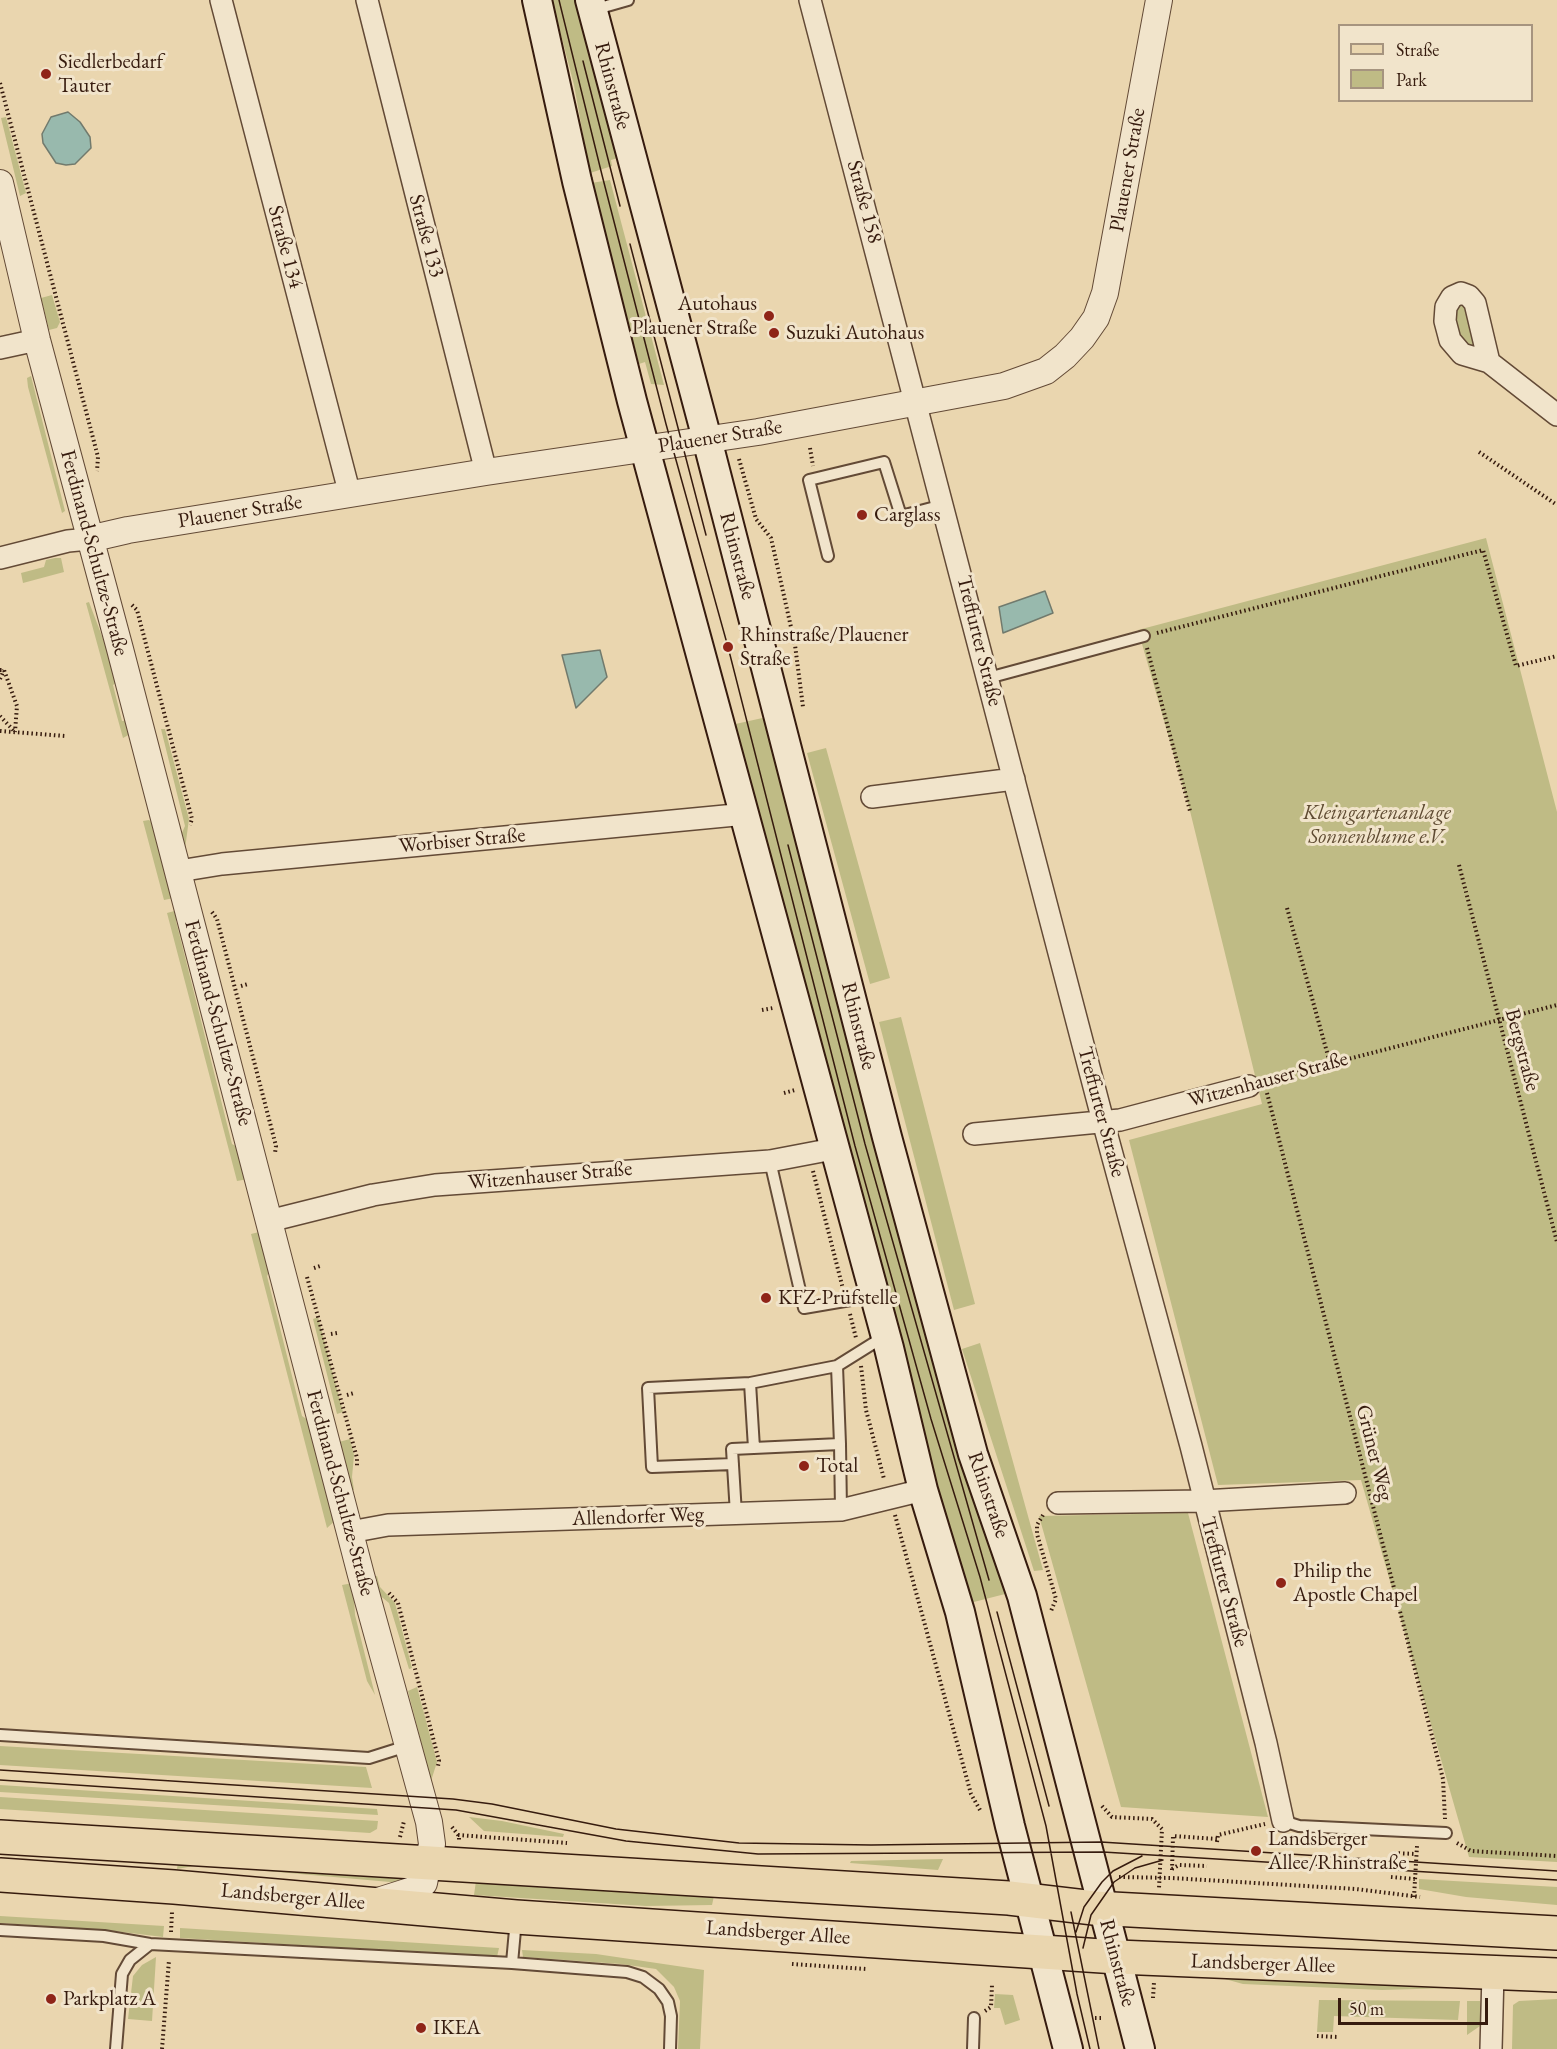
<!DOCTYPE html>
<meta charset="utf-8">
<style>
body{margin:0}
#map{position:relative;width:1557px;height:2049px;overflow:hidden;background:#ead6af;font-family:"EB Garamond",serif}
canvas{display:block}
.legend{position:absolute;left:1338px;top:24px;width:195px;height:78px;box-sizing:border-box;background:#f1e4cb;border:2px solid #a6947f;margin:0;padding:8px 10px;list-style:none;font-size:18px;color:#361b0e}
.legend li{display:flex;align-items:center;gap:12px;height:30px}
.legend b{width:30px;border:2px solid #a6947f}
.scale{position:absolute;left:1338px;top:1998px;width:150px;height:27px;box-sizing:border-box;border:3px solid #361b0e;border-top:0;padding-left:8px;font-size:18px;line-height:21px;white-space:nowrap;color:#361b0e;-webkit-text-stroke:4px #f1e4cb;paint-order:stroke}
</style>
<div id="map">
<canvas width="1557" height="2049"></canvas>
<ul class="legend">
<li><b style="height:8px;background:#ead6af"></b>Straße</li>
<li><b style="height:16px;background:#bfbb85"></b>Park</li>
</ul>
<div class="scale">50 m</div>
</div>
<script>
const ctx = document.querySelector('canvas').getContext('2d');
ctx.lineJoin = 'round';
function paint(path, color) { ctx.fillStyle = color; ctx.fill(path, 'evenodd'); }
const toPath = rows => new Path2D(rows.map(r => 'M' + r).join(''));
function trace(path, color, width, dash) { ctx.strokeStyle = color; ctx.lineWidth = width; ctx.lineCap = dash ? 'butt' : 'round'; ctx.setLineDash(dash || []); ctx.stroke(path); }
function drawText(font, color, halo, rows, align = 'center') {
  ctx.font = font + ' "EB Garamond",serif'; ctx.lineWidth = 6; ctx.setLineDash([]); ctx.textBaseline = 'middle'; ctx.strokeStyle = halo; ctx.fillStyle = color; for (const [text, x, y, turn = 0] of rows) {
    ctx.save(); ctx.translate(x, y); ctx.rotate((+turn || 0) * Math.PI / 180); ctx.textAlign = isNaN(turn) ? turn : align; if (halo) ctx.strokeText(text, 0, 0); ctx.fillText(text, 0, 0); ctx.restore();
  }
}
paint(toPath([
 [552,0,577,0,621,157,611,160,612,166,590,173,574,85],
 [6,117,26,193,20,196,1,118],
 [610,180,664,385,651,384,645,362,639,364,591,183],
 [52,295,60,322,57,328,49,330,41,298],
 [1459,304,1467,305,1475,346,1471,349,1456,336,1455,313],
 [31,376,65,511,62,513,28,387,27,378],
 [1486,538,1557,812,1557,1862,1469,1857,1361,1480,1218,1485,1129,1140,1262,1104,1190,811,1138,630],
 [55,558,61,558,64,572,23,583,21,573,44,567,46,560],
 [89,602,119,681,113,685,122,721,129,720,132,733,123,738,86,603],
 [767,717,1009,1593,966,1604,731,725],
 [161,729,165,729,189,819,185,849,181,835,185,826],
 [826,748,890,978,870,984,807,753],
 [149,820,156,826,174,898,164,900,143,821],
 [178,910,176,921,232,1144,241,1149,248,1179,237,1181,167,913],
 [901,1017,975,1304,954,1310,879,1022],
 [263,1231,271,1268,267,1276,302,1416,311,1422,337,1519,327,1528,251,1234],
 [318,1317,343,1412,337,1414,313,1319],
 [980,1343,1043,1570,1034,1571,962,1349],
 [350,1439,354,1455,352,1477,354,1490,351,1490,339,1442],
 [1188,1513,1268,1817,1121,1807,1039,1516],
 [377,1576,380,1587,395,1603,412,1668,409,1669,389,1603,378,1594,374,1577],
 [353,1583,355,1615,375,1695,367,1681,342,1585],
 [417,1687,437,1762,431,1781,408,1691],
 [0,1746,366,1767,372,1788,0,1765],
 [0,1785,377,1809,378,1815,0,1792],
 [0,1797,378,1821,377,1829,370,1833,0,1809],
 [469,1817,502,1821,564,1834,563,1837,484,1831],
 [943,1859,938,1870,850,1863,851,1861],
 [178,1862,410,1877,404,1882,390,1882,199,1865,177,1869],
 [1419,1879,1557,1887,1557,1905,1466,1897,1419,1889],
 [476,1881,714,1896,712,1905,646,1906,474,1895],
 [0,1916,164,1926,163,1937,106,1930,0,1923],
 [180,1928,499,1948,497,1957,180,1938],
 [522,1950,596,1954,704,1970,700,2049,678,2049,680,2001,674,1987,656,1969,621,1964,523,1957],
 [156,1957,152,2021,128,2019,133,1976,142,1965],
 [1224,1974,1450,1985,1451,1988,1382,1990,1243,1984,1225,1979],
 [995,1994,1013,1995,1020,2020,1005,2025,1000,2008,994,2008],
 [1557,1999,1557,2049,1512,2049,1513,2005,1519,2001],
 [1319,2000,1460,2001,1458,2020,1334,2016,1333,2032,1317,2032],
 [1467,2001,1480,2001,1482,2020,1480,2026,1467,2035]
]), '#bfbb85');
const water = toPath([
 [68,112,80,122,90,137,91,148,75,164,66,165,56,163,43,143,42,134,51,117,68,112],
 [1045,591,1053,613,1003,633,999,607,1045,591],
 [600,650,607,677,576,708,562,655,600,650]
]);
paint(water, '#98b9ad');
trace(water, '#717a6d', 1.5);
const service = toPath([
 [593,10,628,0],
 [828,556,809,480,884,462,901,516,943,505],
 [988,678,1144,636],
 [770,1161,804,1308,874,1296],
 [837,1366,840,1444],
 [750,1383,754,1448],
 [733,1464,652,1467,648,1388,750,1383,837,1366,885,1336],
 [736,1514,732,1449,840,1444,841,1510],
 [0,1735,369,1758,407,1746],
 [1283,1821,1299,1826,1446,1833],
 [0,1930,104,1936,150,1944,512,1963,516,1919],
 [512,1963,627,1972,643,1977,659,1989,668,2002,671,2016,670,2049],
 [116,2049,122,1974,130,1960,150,1944],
 [973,2049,974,2018]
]);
const minor = toPath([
 [221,0,350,495],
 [367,0,486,472],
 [810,0,1103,1121,1191,1446,1266,1743,1283,1821],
 [0,348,37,340],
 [1489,362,1475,303,1469,296,1461,293,1452,297,1446,307,1445,321,1450,340,1462,354,1489,362,1557,415],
 [0,558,68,541,89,539],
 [872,797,1014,779],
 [179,871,222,864,746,814],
 [974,1134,1120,1120,1249,1086],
 [269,1221,373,1195,435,1185,770,1161,833,1149],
 [1058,1503,1203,1501,1345,1493],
 [350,1532,388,1525,841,1510,923,1490],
 [1491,2049,1493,1973]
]);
const tertiary = toPath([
 [0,183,37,340,120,649,361,1575,429,1822,432,1844,424,1883,416,1889,375,1902],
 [89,539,128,530,486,472,758,432,1004,386,1046,371,1065,356,1082,338,1096,318,1105,293,1159,0]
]);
const secondary = toPath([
 [537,0,577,181,632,401,889,1348,923,1490,960,1612,1010,1826,1068,2049],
 [590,0,707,439,887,1137,973,1454,1022,1596,1140,2049]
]);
const primary = toPath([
 [0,1837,1009,1898,1094,1908,1557,1933],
 [0,1875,174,1887,516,1917,1117,1957,1557,1975]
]);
trace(service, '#634a36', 14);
trace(minor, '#634a36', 24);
trace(tertiary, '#634a36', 28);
trace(secondary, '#361b0e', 32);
trace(primary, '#361b0e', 36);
trace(toPath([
 [0,83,98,457,97,471],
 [810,448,813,466],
 [1479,452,1557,505],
 [739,459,756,519,771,538,795,645,803,707],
 [132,605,137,610,192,819,190,825],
 [1157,633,1483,550,1516,666,1557,656],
 [1147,648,1190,811],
 [0,670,4,670,17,706,15,732],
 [0,679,4,670],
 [0,716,15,732],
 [0,731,65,736],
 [1459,865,1557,1242],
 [1287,908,1330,1063],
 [212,912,217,919,276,1146,275,1153],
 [241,986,248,984],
 [762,1010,773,1008],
 [1267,1080,1557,1005],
 [784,1093,795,1090],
 [1267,1093,1443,1779,1445,1819],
 [813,1171,843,1289],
 [314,1268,320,1266],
 [307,1277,357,1458,357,1466],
 [850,1314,856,1338],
 [331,1334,337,1333],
 [861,1366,866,1410,884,1479],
 [347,1395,354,1393],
 [895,1515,971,1794,980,1810],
 [1043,1515,1037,1525,1037,1534,1056,1599,1051,1611],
 [389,1593,398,1603,439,1761,438,1766],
 [1102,1806,1112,1817,1152,1819,1162,1829,1159,1888],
 [452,1827,459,1836,459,1841],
 [458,1835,567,1843],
 [400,1837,404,1821],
 [1217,1842,1218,1835,1265,1824],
 [1457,1843,1471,1851,1557,1856],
 [1394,1853,1416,1854],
 [1172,1869,1179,1865,1207,1866],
 [1172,1870,1173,1836,1217,1839],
 [1119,1877,1172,1878,1356,1889,1420,1897],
 [1391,1877,1415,1879],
 [1414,1897,1417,1846],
 [171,1932,172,1912],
 [792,1964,866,1969],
 [1153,1998,1154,1982],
 [985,2011,991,2007,992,1985],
 [1095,2018,1104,2018],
 [1317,2036,1338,2037],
 [162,2049,169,1960]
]), '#361b0e', 4, [1.5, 3]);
trace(service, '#f1e4cb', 10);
trace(minor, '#f1e4cb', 21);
trace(tertiary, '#f1e4cb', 26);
trace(secondary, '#f1e4cb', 28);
trace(primary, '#ead6af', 33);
trace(toPath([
 [559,0,602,175,666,424,728,647,855,1146,931,1419,980,1577,1046,1826,1077,1994,1090,2049],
 [583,61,620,206],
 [630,244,706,535],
 [788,845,865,1144,989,1580],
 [997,1612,1049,1806],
 [0,1770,453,1799,492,1804,616,1829,739,1843,871,1845,1101,1842,1557,1871],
 [0,1780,456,1810,626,1841,758,1854,1103,1852,1557,1880],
 [1071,1912,1099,2049],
 [1076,1932,1084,1907,1102,1882,1113,1871,1142,1856],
 [1083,1948,1091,1915,1114,1882,1135,1868,1163,1860]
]), '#361b0e', 1.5);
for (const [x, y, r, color] of [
 [46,74,6,"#8f2418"],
 [769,316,6,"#8f2418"],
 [774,333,6,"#8f2418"],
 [862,515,6,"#8f2418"],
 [728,647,6,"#8f2418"],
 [766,1298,6,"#8f2418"],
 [804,1466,6,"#8f2418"],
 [1281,1583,6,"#8f2418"],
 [1256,1851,6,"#8f2418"],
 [51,1999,6,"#8f2418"],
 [421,2028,6,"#8f2418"]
]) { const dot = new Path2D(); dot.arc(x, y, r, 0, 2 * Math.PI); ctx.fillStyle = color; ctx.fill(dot); trace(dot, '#f1e4cb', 2); }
drawText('21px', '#361b0e', '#f1e4cb', [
 ["Siedlerbedarf",58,62],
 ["Tauter",58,86],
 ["Autohaus",757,304,"right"],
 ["Plauener Straße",757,328,"right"],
 ["Suzuki Autohaus",786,333],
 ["Carglass",874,515],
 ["Rhinstraße/Plauener",740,635],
 ["Straße",740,659],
 ["KFZ-Prüfstelle",778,1298],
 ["Total",816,1466],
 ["Philip the",1293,1571],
 ["Apostle Chapel",1293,1595],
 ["Landsberger",1268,1839],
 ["Allee/Rhinstraße",1268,1863],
 ["Parkplatz A",63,1999],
 ["IKEA",433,2028]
], 'left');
drawText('21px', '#361b0e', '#f1e4cb', [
 ["Rhinstraße",612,86,75],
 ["Plauener Straße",1128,170,-80],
 ["Straße 158",864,202,75],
 ["Straße 133",426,236,75],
 ["Straße 134",285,247,75],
 ["Plauener Straße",720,437,-9],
 ["Plauener Straße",240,512,-9],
 ["Ferdinand-Schultze-Straße",94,553,75],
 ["Rhinstraße",737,556,75],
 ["Treffurter Straße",979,641,76],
 ["Worbiser Straße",462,841,-5],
 ["Ferdinand-Schultze-Straße",218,1023,75],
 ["Rhinstraße",858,1026,76],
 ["Bergstraße",1522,1050,75],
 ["Witzenhauser Straße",1268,1080,-15],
 ["Treffurter Straße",1101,1112,75],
 ["Witzenhauser Straße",550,1176,-5],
 ["Grüner Weg",1374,1453,76],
 ["Ferdinand-Schultze-Straße",340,1493,75],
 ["Rhinstraße",988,1495,71],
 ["Allendorfer Weg",638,1517,-2],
 ["Treffurter Straße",1224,1582,75],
 ["Landsberger Allee",293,1897,5],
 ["Landsberger Allee",778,1933,4],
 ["Rhinstraße",1117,1963,75],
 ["Landsberger Allee",1263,1964,2]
]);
drawText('italic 21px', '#5f4b32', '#f1e4cb', [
 ["Kleingartenanlage",1377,813],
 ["Sonnenblume e.V.",1377,837]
]);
</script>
